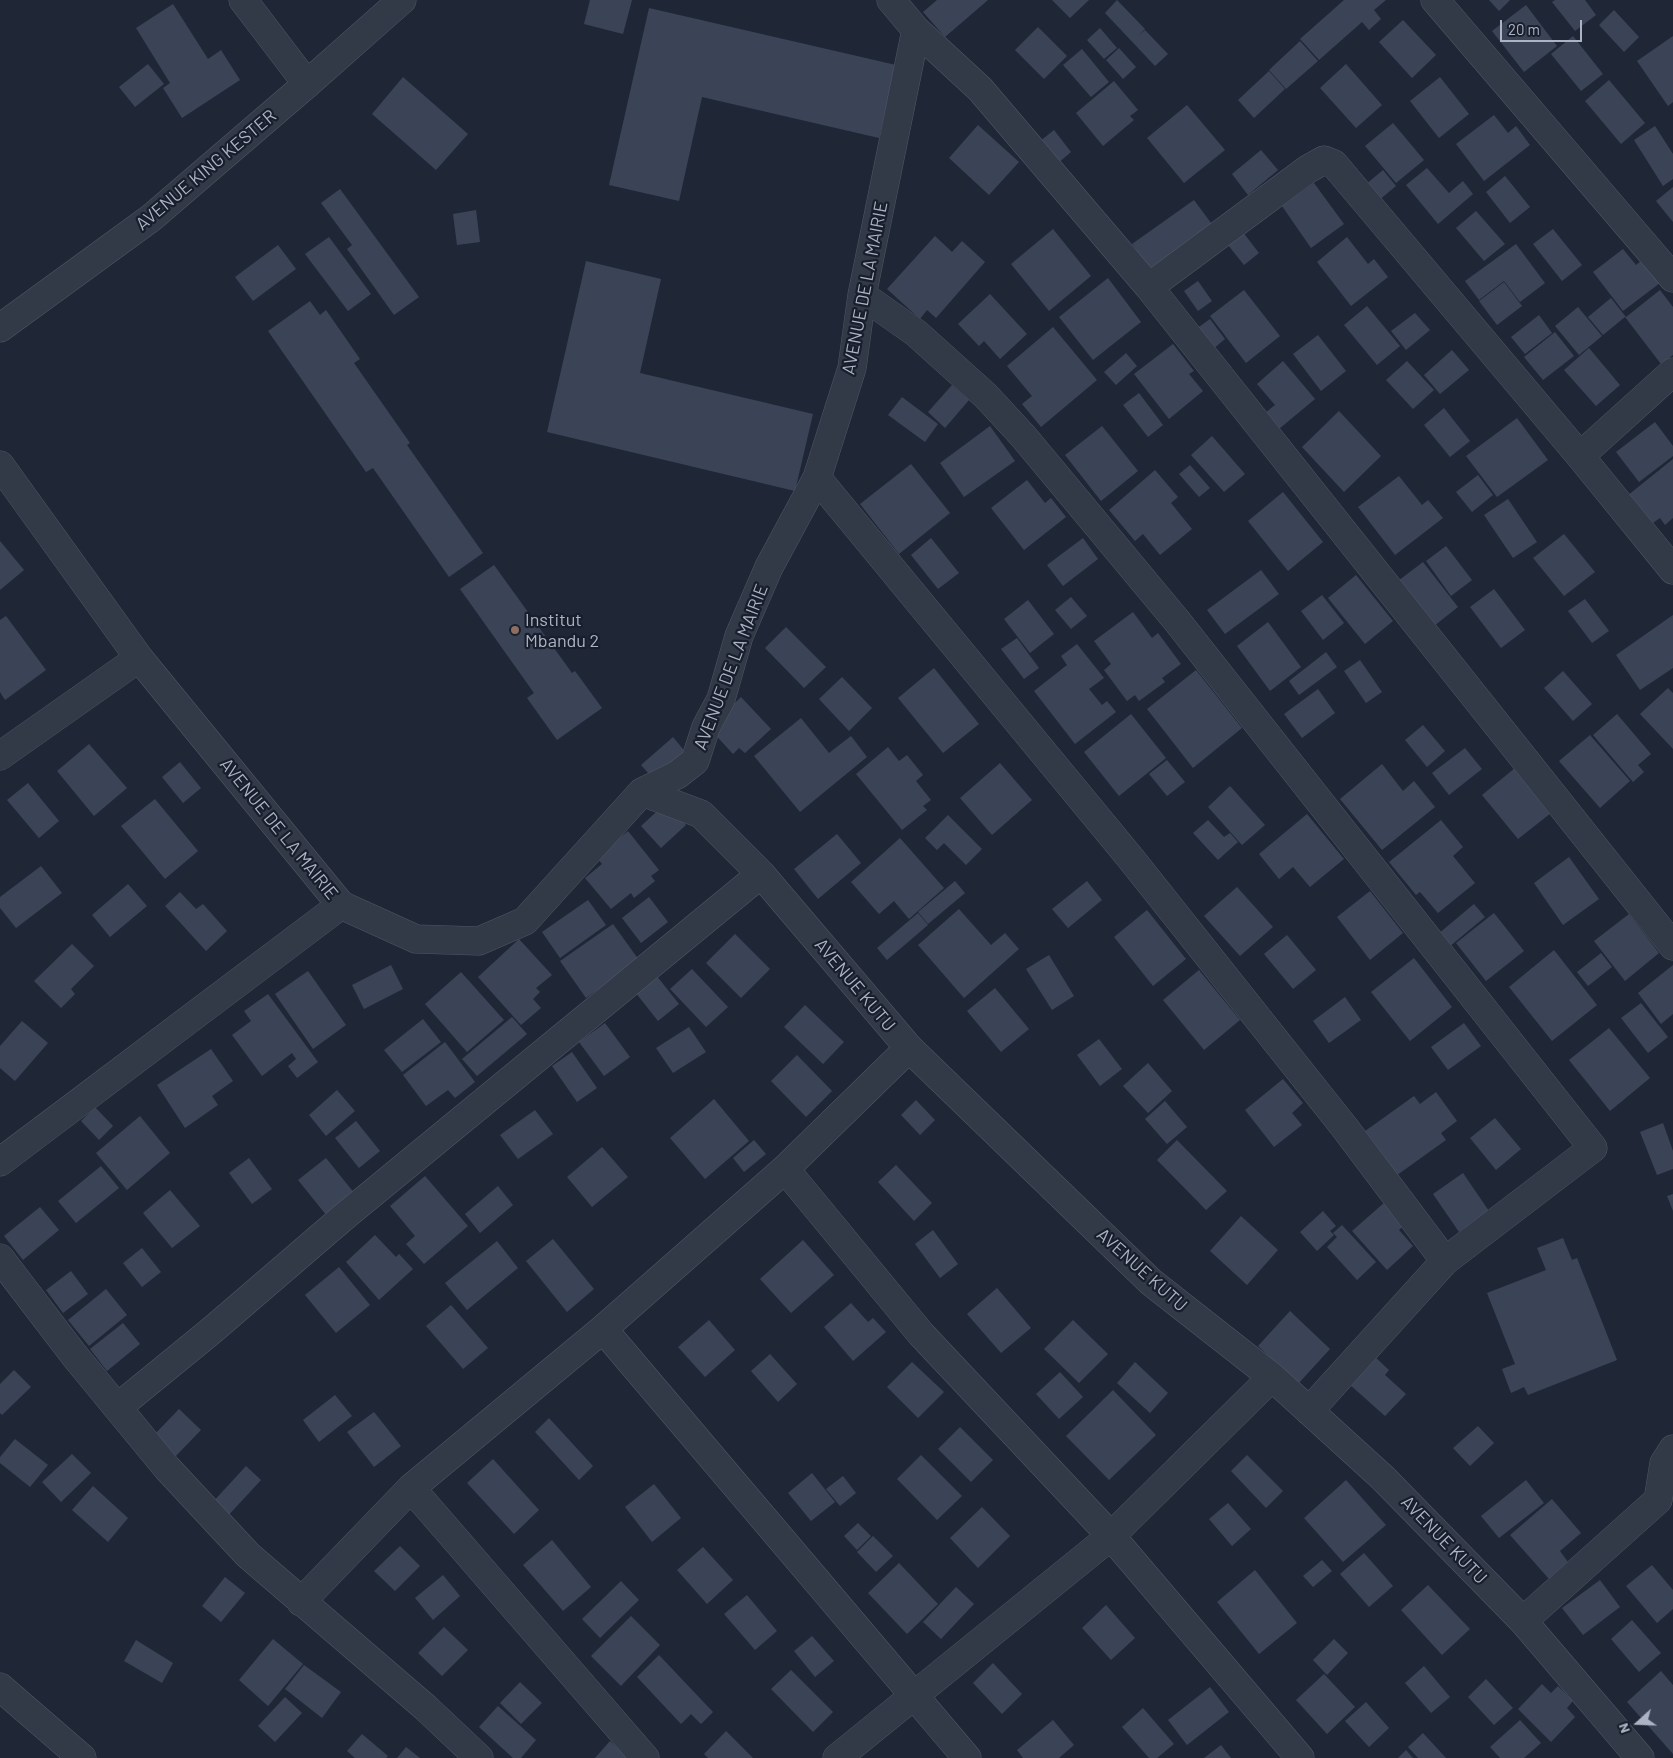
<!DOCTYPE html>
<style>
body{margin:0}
#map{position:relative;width:1673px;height:1758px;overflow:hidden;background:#1f2737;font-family:Barlow,sans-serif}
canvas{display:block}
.north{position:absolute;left:1613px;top:1698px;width:50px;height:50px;-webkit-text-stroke:4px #181e2b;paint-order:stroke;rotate:250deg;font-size:14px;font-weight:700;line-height:20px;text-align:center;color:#acb3c4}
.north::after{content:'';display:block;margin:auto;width:18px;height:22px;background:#acb3c4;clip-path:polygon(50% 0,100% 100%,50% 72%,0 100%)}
.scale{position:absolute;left:1500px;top:20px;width:82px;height:22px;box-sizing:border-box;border:2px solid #acb3c4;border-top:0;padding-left:6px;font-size:15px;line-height:18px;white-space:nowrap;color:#acb3c4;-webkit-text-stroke:4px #181e2b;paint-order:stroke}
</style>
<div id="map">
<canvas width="1673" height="1758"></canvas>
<div class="north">N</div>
<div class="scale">20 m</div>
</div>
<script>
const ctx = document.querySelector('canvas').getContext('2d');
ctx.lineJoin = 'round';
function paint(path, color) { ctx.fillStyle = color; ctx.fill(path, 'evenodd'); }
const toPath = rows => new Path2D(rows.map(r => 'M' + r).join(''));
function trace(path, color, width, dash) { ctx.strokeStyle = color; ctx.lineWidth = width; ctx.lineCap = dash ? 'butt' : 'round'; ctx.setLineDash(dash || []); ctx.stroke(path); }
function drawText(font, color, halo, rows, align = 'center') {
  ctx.font = font + ' Barlow,sans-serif'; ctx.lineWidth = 4.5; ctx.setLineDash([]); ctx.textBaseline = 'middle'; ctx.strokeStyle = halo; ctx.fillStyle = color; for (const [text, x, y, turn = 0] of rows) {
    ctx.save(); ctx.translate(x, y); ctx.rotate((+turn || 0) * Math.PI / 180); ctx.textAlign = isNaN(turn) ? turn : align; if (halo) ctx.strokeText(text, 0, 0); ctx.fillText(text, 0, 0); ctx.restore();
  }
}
paint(toPath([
 [590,0,632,0,623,34,584,24],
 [937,0,988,0,945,37,923,12],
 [1052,0,1089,0,1070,18],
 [1117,0,1145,29,1138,36,1145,30,1168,54,1155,66,1105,13],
 [1344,0,1386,0,1374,10,1381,19,1369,30,1362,22,1319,60,1300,39],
 [1489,0,1510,0,1499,11],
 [1555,0,1585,0,1596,15,1575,31,1552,2],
 [173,4,208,59,221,50,240,80,182,118,163,88,170,83,136,28],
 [1526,5,1557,46,1524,72,1492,31],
 [649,8,896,65,879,138,702,97,679,201,609,185],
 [1614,10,1639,37,1624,52,1599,25],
 [1403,20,1436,55,1412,78,1379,42],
 [1038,27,1067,56,1044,79,1015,50],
 [1100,28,1117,48,1104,59,1087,40],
 [1573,36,1603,74,1581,91,1551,54],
 [1673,36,1673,102,1668,106,1637,61],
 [1300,41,1318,61,1286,89,1269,70],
 [1119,48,1136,67,1123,79,1106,60],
 [1082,49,1109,82,1091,97,1063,65],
 [148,64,164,84,135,107,119,87],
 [1346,64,1382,105,1356,128,1320,88],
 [1269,71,1285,89,1254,118,1238,100],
 [403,77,468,134,436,170,372,114],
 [1440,77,1469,114,1439,138,1410,101],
 [1609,80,1645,123,1621,144,1585,101],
 [1114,81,1138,110,1130,116,1134,120,1103,146,1076,113],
 [1187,105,1225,150,1184,183,1147,138],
 [1494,115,1508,133,1516,126,1530,145,1484,181,1456,144],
 [1393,123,1424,160,1396,183,1365,146],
 [978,125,1019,162,989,195,949,158],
 [1655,126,1673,154,1673,179,1663,186,1634,140],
 [1054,130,1071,152,1057,164,1039,142],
 [1261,150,1278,170,1248,195,1232,174],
 [1427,168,1449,193,1463,181,1473,194,1438,224,1406,185],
 [1383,170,1396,186,1378,201,1365,185],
 [1505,176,1530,207,1510,223,1486,192],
 [1314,183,1344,224,1311,248,1282,206],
 [1673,187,1673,222,1656,201],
 [340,189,419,297,394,315,347,249,352,245,321,203],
 [1194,200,1217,231,1155,276,1132,244],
 [476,210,480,242,457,245,453,214],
 [1476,211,1505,244,1484,261,1456,228],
 [1239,227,1259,253,1244,265,1224,240],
 [1053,229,1091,276,1049,311,1011,264],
 [1553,229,1582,265,1562,281,1533,244],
 [935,236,952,252,962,241,985,262,936,318,927,310,920,319,887,289],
 [329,237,371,294,348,311,305,254],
 [1347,237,1368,264,1374,259,1388,277,1351,306,1317,262],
 [1516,244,1545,283,1520,302,1504,281,1479,300,1465,281],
 [278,245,296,269,253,301,235,277],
 [1623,249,1636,265,1642,260,1660,283,1623,311,1593,272],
 [586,261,661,279,640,373,813,414,795,491,547,432],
 [1108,278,1141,322,1093,360,1059,317],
 [1198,281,1212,301,1198,311,1184,291],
 [1504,282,1522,306,1497,325,1479,301],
 [1244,290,1280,336,1246,363,1210,316],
 [1660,290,1673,307,1673,355,1661,364,1625,317,1603,335,1588,317,1611,298,1626,317],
 [990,294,1027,334,1000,359,984,341,979,346,958,324],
 [310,301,320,315,326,310,360,359,354,363,410,443,407,445,483,553,449,577,373,468,366,472,268,331],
 [1367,306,1400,346,1377,365,1344,325],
 [1578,307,1602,336,1579,355,1555,326],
 [1415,313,1430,330,1406,350,1391,331],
 [1539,315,1552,333,1525,354,1511,337],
 [1210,319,1225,339,1212,350,1196,329],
 [1053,327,1097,380,1041,427,1022,404,1032,396,1007,366],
 [1555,332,1574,356,1543,380,1524,357],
 [1318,335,1346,371,1321,391,1293,354],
 [1173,344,1194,371,1189,374,1203,391,1169,419,1134,374],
 [1589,348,1620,385,1596,406,1564,370],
 [1452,350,1469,370,1440,394,1424,375],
 [1126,353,1137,366,1116,385,1104,372],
 [1283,361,1315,399,1279,429,1265,413,1275,405,1257,384],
 [1407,361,1434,390,1413,409,1386,380],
 [952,385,969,400,945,428,928,412],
 [1139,393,1163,425,1148,437,1123,405],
 [902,397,938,424,925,442,888,415],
 [1444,408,1470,441,1450,457,1424,425],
 [1339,411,1381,456,1344,492,1302,447],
 [1517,418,1548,460,1497,497,1466,456],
 [1655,422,1673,446,1673,456,1639,482,1616,452],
 [990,426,1015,461,964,497,940,463],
 [1102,426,1138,471,1101,501,1065,455],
 [1212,436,1245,474,1224,492,1191,455],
 [1673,459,1673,518,1665,525,1660,518,1650,525,1627,496],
 [911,464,950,513,899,554,860,504],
 [1190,465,1210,488,1199,497,1179,474],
 [1155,470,1178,497,1171,503,1192,529,1160,555,1143,534,1135,541,1109,510],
 [1478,475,1493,495,1472,512,1456,492],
 [1399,476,1422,505,1428,500,1443,518,1395,555,1358,507],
 [1027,480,1045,503,1051,498,1066,517,1024,550,991,508],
 [1283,492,1323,542,1288,571,1248,521],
 [1508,499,1537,542,1513,558,1484,515],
 [1564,534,1595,572,1564,596,1533,558],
 [931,538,959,573,938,589,911,555],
 [1083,538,1098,559,1063,586,1047,565],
 [0,541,24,570,0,590],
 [1446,546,1472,580,1451,596,1426,561],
 [1423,562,1458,607,1429,630,1394,584],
 [494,565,572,673,575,671,602,708,557,740,527,698,534,693,460,589],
 [1261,570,1279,594,1225,634,1207,610],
 [1356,575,1393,621,1365,644,1328,598],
 [1494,589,1525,630,1501,648,1470,607],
 [1322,595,1344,623,1323,640,1301,611],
 [1071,597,1087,616,1071,629,1055,610],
 [1585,599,1609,631,1592,643,1568,611],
 [1028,600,1054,634,1030,653,1004,619],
 [1133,612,1152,638,1158,633,1181,664,1162,678,1165,682,1139,701,1135,695,1127,701,1104,670,1111,664,1094,641],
 [1673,615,1673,668,1640,690,1616,655],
 [6,616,46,670,5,700,0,692,0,620],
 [1268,622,1301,667,1270,691,1237,646],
 [786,627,826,667,804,688,765,648],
 [1017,638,1039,668,1024,679,1001,649],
 [1077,644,1104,678,1089,689,1102,705,1107,701,1116,712,1075,744,1034,691,1067,665,1061,656],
 [1326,652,1337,667,1299,695,1289,681],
 [1360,660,1382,692,1366,703,1344,671],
 [934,668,979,724,943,753,898,698],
 [1196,670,1242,728,1193,768,1147,709],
 [1563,671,1592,704,1573,721,1544,688],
 [842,677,872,708,849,731,819,699],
 [1668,688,1673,693,1673,749,1640,714],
 [1318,689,1335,713,1302,738,1284,714],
 [741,697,771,729,745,753,739,748,733,754,709,728],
 [1131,714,1166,758,1119,796,1084,752],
 [1617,714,1651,754,1638,765,1644,772,1633,782,1593,735],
 [801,718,829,753,851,736,867,757,800,812,754,756],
 [1423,725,1445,751,1427,767,1405,740],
 [1590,735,1630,781,1600,808,1559,761],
 [673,737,687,754,656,782,641,765],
 [89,744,127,788,94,816,57,771],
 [888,747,899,761,907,755,923,775,916,781,931,800,923,806,927,810,902,830,856,774],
 [1465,748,1482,769,1449,795,1432,773],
 [1167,760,1185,782,1167,796,1149,774],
 [180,762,201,788,183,803,162,777],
 [1000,763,1032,800,992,835,960,798],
 [1382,764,1403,791,1414,781,1435,807,1382,850,1340,799],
 [1515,768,1551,813,1518,839,1482,795],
 [28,783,59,821,39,838,7,800],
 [1230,786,1265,825,1242,845,1208,807],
 [155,799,198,851,165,879,121,826],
 [666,803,686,825,661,848,641,826],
 [1307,814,1344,859,1310,887,1293,867,1279,879,1259,854],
 [948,815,982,849,966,865,944,843,937,850,925,838],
 [1208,820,1224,837,1230,833,1238,842,1218,860,1193,833],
 [1441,820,1463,847,1453,856,1475,883,1438,913,1420,892,1416,895,1389,862],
 [628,831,659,870,651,876,655,881,634,898,631,893,611,909,585,878,602,864,596,857],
 [837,834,861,863,818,899,794,869],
 [900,838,944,888,909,919,894,901,879,914,851,882],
 [1569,857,1599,899,1563,925,1534,883],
 [41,866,62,893,16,928,0,908,0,897],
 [955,881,965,893,928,924,918,912],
 [1087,881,1102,900,1068,928,1052,909],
 [128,884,147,906,110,937,92,915],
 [1237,887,1273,927,1240,956,1204,916],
 [1370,891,1403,933,1370,960,1337,917],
 [180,892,196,909,203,904,227,931,206,951,165,906],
 [649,897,668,922,641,943,622,918],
 [588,900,606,925,560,958,542,932],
 [1474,904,1485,917,1449,947,1438,934],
 [959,909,991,945,1005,933,1019,949,964,998,918,945],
 [1147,910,1186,959,1153,986,1114,937],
 [918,913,928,925,887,960,877,948],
 [1494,913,1524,951,1486,981,1456,943],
 [1629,914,1659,953,1625,981,1594,941],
 [613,924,639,960,586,998,560,961],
 [735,934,770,969,741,998,706,963],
 [1287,935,1316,970,1293,989,1264,954],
 [519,939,552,975,536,988,540,992,533,999,541,1008,521,1025,478,977],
 [72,944,94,966,71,989,75,994,61,1008,34,981],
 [1554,950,1597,1005,1552,1041,1509,987],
 [1601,953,1612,967,1588,986,1577,972],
 [1049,955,1074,996,1052,1010,1026,969],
 [1414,958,1452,1007,1410,1041,1371,992],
 [391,965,403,989,364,1009,352,985],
 [1673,965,1673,1014,1661,1024,1638,993],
 [692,969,728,1007,706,1027,670,989],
 [1199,970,1240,1020,1204,1050,1163,1000],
 [308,971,346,1025,313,1049,275,994],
 [461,972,504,1020,467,1052,425,1004],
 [656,975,679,1004,658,1021,635,992],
 [995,988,1029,1029,1001,1052,967,1011],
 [268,994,318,1062,297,1078,288,1066,296,1059,292,1053,262,1076,232,1035,251,1021,244,1011],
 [1345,997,1361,1020,1329,1043,1313,1021],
 [1641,1003,1668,1037,1648,1053,1621,1018],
 [805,1005,844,1042,823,1064,784,1027],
 [512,1017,527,1034,477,1076,462,1059],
 [423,1019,441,1042,402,1072,384,1050],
 [22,1021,48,1043,15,1081,0,1068,0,1046],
 [605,1023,630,1057,604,1076,579,1042],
 [1464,1023,1481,1046,1448,1070,1431,1047],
 [689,1027,706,1052,673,1073,656,1048],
 [1609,1028,1650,1078,1610,1111,1569,1060],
 [1099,1039,1122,1069,1100,1086,1077,1055],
 [445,1042,475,1082,455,1098,448,1090,426,1106,403,1075],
 [211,1049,233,1081,212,1096,218,1105,185,1128,157,1085],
 [572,1052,597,1088,577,1102,552,1066],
 [797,1055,832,1091,806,1117,771,1081],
 [1148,1063,1172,1091,1148,1113,1123,1086],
 [1283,1079,1303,1103,1292,1113,1302,1125,1274,1147,1245,1110],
 [337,1090,355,1111,326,1136,309,1115],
 [1436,1092,1457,1121,1441,1133,1446,1140,1393,1178,1361,1134,1414,1096,1420,1104],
 [714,1099,749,1141,705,1179,670,1138],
 [916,1100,935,1120,920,1135,901,1115],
 [1165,1101,1187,1127,1167,1144,1145,1119],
 [95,1107,113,1126,99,1140,81,1121],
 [535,1110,553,1134,518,1159,500,1135],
 [140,1116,170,1153,127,1190,96,1153],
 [1495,1118,1521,1149,1496,1170,1470,1138],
 [356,1121,380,1151,359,1168,335,1138],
 [1663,1123,1673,1151,1673,1169,1657,1175,1640,1132],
 [754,1140,766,1154,744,1172,733,1158],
 [1177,1140,1227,1191,1206,1210,1157,1160],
 [602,1147,628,1177,592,1207,567,1177],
 [249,1158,272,1189,252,1204,229,1173],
 [326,1158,355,1194,327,1216,298,1180],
 [896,1165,932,1203,914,1221,878,1182],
 [101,1166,119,1188,76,1223,58,1201],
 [1463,1173,1489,1211,1459,1232,1433,1194],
 [425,1176,468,1226,424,1264,406,1244,415,1236,390,1206],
 [498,1186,513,1205,480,1233,465,1214],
 [170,1190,200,1226,172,1248,143,1213],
 [1673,1194,1673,1211,1667,1196],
 [1385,1202,1405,1224,1399,1230,1413,1246,1387,1270,1352,1231],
 [40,1207,59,1230,23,1260,4,1236],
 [1323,1211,1336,1226,1330,1231,1334,1235,1317,1251,1300,1232],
 [1241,1216,1278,1250,1247,1285,1210,1251],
 [1342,1225,1376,1262,1357,1280,1327,1247,1337,1237,1333,1233],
 [933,1230,958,1264,940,1278,915,1244],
 [375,1235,396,1257,399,1254,413,1269,379,1300,346,1262],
 [1563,1238,1572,1260,1577,1258,1617,1360,1528,1395,1524,1387,1511,1393,1502,1369,1515,1364,1487,1293,1546,1270,1537,1248],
 [553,1239,594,1289,567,1312,526,1261],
 [803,1240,834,1275,791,1313,760,1279],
 [497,1241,518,1268,467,1310,445,1283],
 [142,1248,161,1272,142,1287,123,1263],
 [339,1267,370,1305,336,1333,305,1295],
 [71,1271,88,1294,63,1313,46,1290],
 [997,1288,1031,1328,1001,1353,967,1314],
 [106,1289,127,1315,89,1346,68,1320],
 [851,1303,868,1322,873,1318,886,1332,853,1361,824,1327],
 [451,1305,488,1348,463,1369,426,1326],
 [1290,1311,1330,1349,1298,1384,1258,1346],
 [709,1320,735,1350,705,1377,678,1347],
 [1073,1320,1108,1354,1079,1383,1044,1349],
 [123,1323,140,1344,107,1371,90,1349],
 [770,1354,797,1384,778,1402,751,1371],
 [1374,1356,1389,1370,1385,1375,1406,1394,1385,1416,1349,1384],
 [912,1362,944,1392,918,1418,887,1387],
 [1135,1362,1168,1393,1150,1413,1117,1383],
 [14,1370,31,1387,2,1415,0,1413,0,1384],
 [1060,1372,1083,1397,1059,1419,1036,1394],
 [1113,1390,1156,1435,1109,1480,1066,1436],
 [335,1395,352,1416,319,1442,303,1420],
 [179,1409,201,1430,174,1458,153,1436],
 [374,1412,401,1446,374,1467,347,1432],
 [549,1418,593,1466,579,1480,535,1432],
 [1478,1426,1494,1443,1470,1466,1453,1448],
 [960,1427,993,1460,971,1482,938,1449],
 [15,1439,48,1465,30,1487,0,1463,0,1457],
 [72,1454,91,1473,61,1502,42,1482],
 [921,1455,962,1496,937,1520,897,1479],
 [1247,1455,1283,1491,1266,1508,1231,1471],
 [493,1459,539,1510,514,1534,467,1483],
 [246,1466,261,1480,226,1518,211,1504],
 [812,1473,835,1502,811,1521,788,1493],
 [843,1476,856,1493,840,1506,826,1489],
 [1346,1480,1386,1525,1343,1562,1304,1518],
 [1526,1480,1544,1503,1499,1538,1481,1516],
 [654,1484,681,1518,652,1542,625,1507],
 [93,1486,128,1518,108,1542,72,1510],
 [1552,1499,1581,1533,1560,1551,1568,1562,1549,1579,1510,1535],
 [1228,1503,1251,1529,1232,1546,1209,1519],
 [982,1507,1010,1536,978,1568,950,1538],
 [858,1523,871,1536,857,1550,844,1536],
 [873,1536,893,1556,876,1572,857,1552],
 [552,1540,591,1587,563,1611,523,1565],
 [400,1546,420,1566,395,1591,374,1571],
 [703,1547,733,1580,707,1604,677,1570],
 [1364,1553,1393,1586,1369,1607,1340,1574],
 [1322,1560,1332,1571,1313,1587,1303,1576],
 [899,1563,938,1604,907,1634,868,1593],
 [1652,1565,1673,1590,1673,1609,1657,1623,1626,1586],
 [1255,1570,1297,1623,1259,1654,1217,1602],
 [443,1575,460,1596,433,1620,415,1598],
 [225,1577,245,1593,221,1622,202,1606],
 [1600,1580,1620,1607,1583,1635,1562,1608],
 [621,1581,639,1600,600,1638,582,1619],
 [1428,1585,1470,1629,1442,1655,1401,1610],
 [956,1587,974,1604,941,1639,923,1622],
 [747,1595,777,1631,755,1650,724,1614],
 [1106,1605,1135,1638,1111,1660,1082,1628],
 [631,1616,660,1645,621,1686,591,1656],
 [1632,1620,1661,1653,1639,1672,1611,1639],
 [444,1627,468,1650,442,1676,418,1653],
 [812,1636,834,1661,815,1677,794,1651],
 [273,1639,303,1664,268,1706,239,1680],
 [1334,1639,1348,1653,1327,1675,1313,1660],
 [136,1640,173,1663,162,1683,124,1661],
 [659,1655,713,1712,701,1724,691,1714,681,1724,637,1677],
 [993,1663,1022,1694,1002,1714,973,1683],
 [304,1665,341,1692,322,1718,285,1689],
 [1424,1666,1450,1697,1431,1713,1405,1683],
 [791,1670,833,1712,813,1732,771,1689],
 [1661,1671,1673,1685,1673,1754,1627,1702],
 [1324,1674,1355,1707,1327,1734,1296,1700],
 [1486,1679,1513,1708,1494,1725,1468,1697],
 [520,1682,542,1703,521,1724,500,1703],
 [1542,1684,1551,1693,1558,1686,1573,1701,1567,1708,1575,1717,1551,1742,1518,1709],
 [1210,1687,1229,1712,1187,1745,1168,1720],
 [285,1697,302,1713,275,1742,258,1726],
 [1366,1702,1389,1728,1369,1747,1345,1721],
 [498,1706,536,1740,521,1758,513,1758,479,1727],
 [1143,1708,1174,1744,1157,1758,1149,1758,1122,1727],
 [1053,1720,1074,1745,1059,1758,1023,1758,1017,1750],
 [1520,1720,1541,1743,1524,1758,1500,1758,1490,1747],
 [726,1731,753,1758,708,1758,704,1754],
 [1423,1733,1446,1758,1418,1758,1408,1747],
 [362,1734,388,1756,386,1758,355,1758,347,1751],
 [610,1741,628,1758,595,1758],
 [1221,1745,1231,1758,1204,1758],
 [406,1747,420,1758,397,1758],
 [1406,1750,1413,1758,1398,1758]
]), '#3b4457');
const minor = toPath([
 [243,0,307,84],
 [891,0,916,30,980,89,1149,287,1673,946],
 [1435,0,1673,278],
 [1149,287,1308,169,1324,160,1334,164,1580,456,1673,570],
 [862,295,916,333,986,396,1023,436,1177,621,1593,1148,1445,1261,1309,1411],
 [1580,456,1673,372],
 [0,465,139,658,341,905,416,939,479,941,525,921,642,792,677,775,695,761,706,727,721,699,739,636,769,567,817,478,852,368,862,295,916,30],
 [817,478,1132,860,1345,1128,1445,1261],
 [0,756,139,658],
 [642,792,701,814,761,874,909,1048,1151,1282,1272,1377,1383,1478,1523,1621,1640,1758],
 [0,1162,341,905],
 [785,1169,921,1334,1111,1536,1300,1758],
 [0,1258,74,1355,167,1468,248,1555,426,1708,479,1758],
 [603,1329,967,1758],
 [118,1407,211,1331,346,1215,761,874],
 [411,1488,645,1758],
 [301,1602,411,1488,603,1329,785,1169,909,1048],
 [1523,1621,1658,1500,1664,1463,1673,1449],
 [0,1687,82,1758],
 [837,1758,1111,1536,1272,1377]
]);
const tertiary = toPath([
 [0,328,151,218,307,84,402,0]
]);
trace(minor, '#505665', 29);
trace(tertiary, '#505665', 29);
trace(minor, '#323947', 28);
trace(tertiary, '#323947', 28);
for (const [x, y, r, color] of [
 [515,630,5,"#8d6e63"]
]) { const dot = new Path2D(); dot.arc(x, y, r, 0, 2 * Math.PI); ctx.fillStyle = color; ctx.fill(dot); trace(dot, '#181e2b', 2); }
drawText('18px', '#acb3c4', '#181e2b', [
 ["AVENUE KING KESTER",206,170,-40],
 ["AVENUE DE LA MAIRIE",865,288,-79],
 ["AVENUE DE LA MAIRIE",731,667,-69],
 ["AVENUE DE LA MAIRIE",279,829,51],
 ["AVENUE KUTU",855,985,50],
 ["AVENUE KUTU",1142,1270,42],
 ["AVENUE KUTU",1444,1540,46]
]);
drawText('18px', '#acb3c4', '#181e2b', [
 ["Institut",525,620],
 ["Mbandu 2",525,641]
], 'left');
</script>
